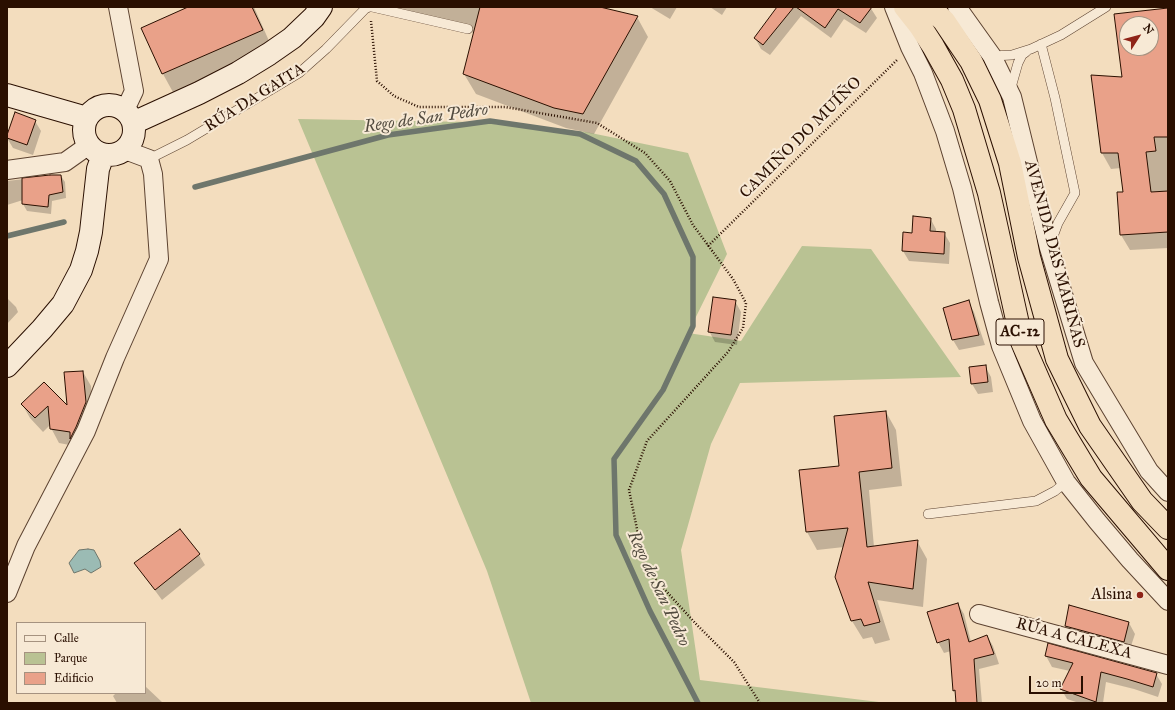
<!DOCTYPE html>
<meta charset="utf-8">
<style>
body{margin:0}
#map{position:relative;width:1175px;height:710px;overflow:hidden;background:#f3ddbe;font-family:"IM FELL Great Primer",serif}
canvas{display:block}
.frame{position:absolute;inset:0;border:8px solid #2a0f00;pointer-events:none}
.legend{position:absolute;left:16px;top:622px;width:130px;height:72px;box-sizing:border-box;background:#f7e9d5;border:1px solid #a59280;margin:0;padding:5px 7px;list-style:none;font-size:12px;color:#2a0f00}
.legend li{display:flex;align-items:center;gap:8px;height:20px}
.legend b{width:20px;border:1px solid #a59280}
.north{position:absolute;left:1119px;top:16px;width:40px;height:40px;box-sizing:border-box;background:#f7e9d5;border:1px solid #a59280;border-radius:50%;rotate:54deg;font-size:11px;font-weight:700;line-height:16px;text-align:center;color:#2a0f00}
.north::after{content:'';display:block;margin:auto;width:14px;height:18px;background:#8f2418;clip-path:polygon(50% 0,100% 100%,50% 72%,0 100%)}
.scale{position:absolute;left:1029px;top:676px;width:54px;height:18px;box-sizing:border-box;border:2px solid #2a0f00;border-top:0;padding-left:5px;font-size:12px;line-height:14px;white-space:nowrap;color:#2a0f00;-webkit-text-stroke:3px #f7e9d5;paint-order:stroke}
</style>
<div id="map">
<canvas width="1175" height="710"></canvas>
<div class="frame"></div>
<ul class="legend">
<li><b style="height:5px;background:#f7e9d5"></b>Calle</li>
<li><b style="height:11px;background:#b9c293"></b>Parque</li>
<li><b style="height:11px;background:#e9a189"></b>Edificio</li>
</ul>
<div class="north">N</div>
<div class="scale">20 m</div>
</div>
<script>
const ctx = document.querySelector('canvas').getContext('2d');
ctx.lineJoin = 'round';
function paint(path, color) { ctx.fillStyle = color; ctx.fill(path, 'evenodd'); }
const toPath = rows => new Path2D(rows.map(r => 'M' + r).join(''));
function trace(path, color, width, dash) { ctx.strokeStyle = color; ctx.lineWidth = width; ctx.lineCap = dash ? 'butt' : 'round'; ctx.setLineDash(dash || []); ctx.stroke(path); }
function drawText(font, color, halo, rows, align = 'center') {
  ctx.font = font + ' "IM FELL Great Primer",serif'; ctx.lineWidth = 4; ctx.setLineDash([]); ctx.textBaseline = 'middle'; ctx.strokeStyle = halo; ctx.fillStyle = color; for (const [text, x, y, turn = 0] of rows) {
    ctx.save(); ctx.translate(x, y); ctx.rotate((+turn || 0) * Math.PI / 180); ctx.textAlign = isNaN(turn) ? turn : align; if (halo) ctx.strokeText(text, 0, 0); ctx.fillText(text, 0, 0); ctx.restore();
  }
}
paint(toPath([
 [298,119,472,122,586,132,688,153,727,254,688,333,741,341,802,246,871,249,961,377,740,383,711,444,681,550,700,680,887,703,531,703,487,571]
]), '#b9c293');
const water = toPath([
 [88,549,94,550,100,561,101,567,91,573,85,569,74,573,69,563,79,550,88,549]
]);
paint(water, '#9bbbb4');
trace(water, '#6e766c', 1);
paint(toPath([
 [190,7,254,7,273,50,174,94,163,74,142,28],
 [382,7,602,7,602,8,637,17,648,37,594,134,566,128,476,94,464,74,474,33,383,9],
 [650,7,677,7,670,19],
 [710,7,727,7,722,15],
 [778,7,870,7,877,18,866,33,844,19,831,38,801,16,770,55,761,49,755,38],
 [1168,9,1168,248,1130,250,1121,235,1124,193,1121,168,1111,169,1102,153,1093,76,1123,78,1115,14],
 [1127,24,1151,24,1151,48,1127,48],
 [35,121,41,131,33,155,13,148,7,138],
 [50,176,61,176,65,182,66,198,52,201,51,214,27,211,23,204,23,200,7,205,7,181],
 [930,218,936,229,936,232,944,233,950,243,949,264,909,261,903,251,913,234],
 [7,298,16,307,18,312,7,324],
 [735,301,741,312,737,345,715,342,709,331],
 [968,302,974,312,985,345,959,350,953,340,944,309],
 [985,366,991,377,993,392,978,394,972,384],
 [83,372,91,386,93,416,75,446,59,443,51,428,50,425,43,432,30,418,22,404,44,383,68,408],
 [886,412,896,430,902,486,869,490,874,547,917,541,927,559,923,607,877,600,890,640,875,644,872,637,863,639,852,621,836,577,844,547,817,550,807,532,840,466],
 [180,531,199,555,205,565,162,600,142,573,136,563],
 [958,604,964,614,971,642,987,636,993,646,999,664,979,669,982,703,957,703,956,695,954,690,951,651,944,653,938,642],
 [1070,607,1129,623,1135,634,1129,652,1072,637,1066,626],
 [1046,656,1156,674,1162,684,1158,697,1134,689,1106,682,1103,703,1079,703,1067,699,1061,689,1070,671,1052,667],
 [145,686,163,703,117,703,113,696,116,693,145,693]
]), '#0003');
trace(toPath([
 [195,187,388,135,490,121,580,134,636,161,664,194,693,257,693,326,663,390,614,459,616,535,650,611,698,703],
 [7,236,64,222]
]), '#6e766c', 5.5);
const building = toPath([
 [188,7,252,7,263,30,162,74,141,28,188,7],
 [480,7,600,7,638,16,583,114,554,108,463,74,480,7],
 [777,7,794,7,763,45,754,38,777,7],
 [796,7,872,7,860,23,838,9,825,28,796,7],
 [1168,8,1168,137,1154,137,1156,151,1146,152,1151,192,1168,191,1168,232,1120,235,1117,192,1123,192,1118,153,1101,153,1091,75,1122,77,1114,14,1168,8],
 [1127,24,1151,24,1151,48,1127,48,1127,24],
 [15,112,36,120,27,145,7,138,7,135,15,112],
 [50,175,61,175,63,192,49,195,48,207,22,204,22,178,50,175],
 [913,216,931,218,930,231,945,232,944,254,902,251,903,232,912,233,913,216],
 [713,297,736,300,731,335,708,332,713,297],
 [969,300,979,335,952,340,943,308,969,300],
 [986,365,988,382,971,384,969,367,986,365],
 [83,371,86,402,76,427,70,439,70,432,50,429,48,406,35,418,21,404,44,382,67,405,64,372,83,371],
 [886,411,892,468,859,472,867,547,918,540,913,589,868,582,880,622,864,626,861,619,851,621,835,577,848,528,806,532,799,470,839,466,834,416,886,411],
 [180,529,200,554,155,590,134,563,180,529],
 [958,603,969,642,987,635,994,654,974,659,977,703,956,703,955,690,953,691,949,639,937,643,927,612,958,603],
 [1069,605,1129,622,1124,642,1065,626,1069,605],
 [1048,643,1157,673,1153,687,1127,679,1101,672,1096,702,1060,689,1073,663,1045,656,1048,643]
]);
paint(building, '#e9a189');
trace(building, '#2a0f00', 1);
const lane = toPath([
 [372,7,468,29],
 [1041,44,1055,98,1075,193,1058,223,1051,242],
 [992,56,1012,55,1031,49,1061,35,1106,7],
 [1012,91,1012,84,1018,63,1022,55,1026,52],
 [149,159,187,140,299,73,326,49,365,9,369,7],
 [928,514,1036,501,1055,491,1066,482]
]);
const street = toPath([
 [118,7,134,91,125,110],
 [894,7,910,47,923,73,945,131,962,188,989,302,1001,346,1032,421,1066,482,1097,521,1130,560,1168,601],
 [957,7,992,56,1012,97,1049,248,1084,363,1149,471,1168,492],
 [7,170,65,162,89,145],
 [7,593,26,546,86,431,115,358,159,259,153,174,149,159,125,150],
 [979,614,1168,665]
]);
const secondary = toPath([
 [7,95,87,118],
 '84 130a25 25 0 1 1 50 0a25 25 0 1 1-50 0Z',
 [133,123,199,93,238,73,269,54,292,38,314,17,321,7],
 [7,366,42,329,63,304,81,270,87,251,91,232,98,169,103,155]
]);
const highway = toPath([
 [905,7,920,26,933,46,952,80,964,109,989,193,1022,342,1056,420,1091,478,1168,569],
 [930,7,944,21,971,61,990,100,1010,163,1029,257,1057,359,1090,426,1142,501,1168,528]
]);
trace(lane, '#5c4230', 10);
trace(street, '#5c4230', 20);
trace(secondary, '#2a0f00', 24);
trace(highway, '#2a0f00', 24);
trace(toPath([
 [371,21,377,81,394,96,419,107,505,107,597,123,645,153,670,181,693,225,733,279,746,303,743,328,728,352,647,441,629,490,645,568,697,625,734,662,760,703],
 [708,246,898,59]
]), '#2a0f00', 2.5, [1, 2]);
trace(lane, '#f7e9d5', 9);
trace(street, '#f7e9d5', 18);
trace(secondary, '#f7e9d5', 22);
trace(highway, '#f3ddbe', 22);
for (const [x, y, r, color] of [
 [1140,595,4,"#8f2418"]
]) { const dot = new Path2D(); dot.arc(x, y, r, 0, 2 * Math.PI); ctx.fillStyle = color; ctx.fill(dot); trace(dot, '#f7e9d5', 1.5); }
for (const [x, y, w] of [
 [1020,332,48]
]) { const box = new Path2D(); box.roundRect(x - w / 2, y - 13, w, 26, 3); ctx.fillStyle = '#f7e9d5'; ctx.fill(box); trace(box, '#2a0f00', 1); }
drawText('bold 15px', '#2a0f00', null, [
 ["AC-12",1020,332]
]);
drawText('16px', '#2a0f00', '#f7e9d5', [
 ["RÚA DA GAITA",255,98,-32],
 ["CAMIÑO DO MUÍÑO",801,138,-45],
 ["AVENIDA DAS MARIÑAS",1054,254,75],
 ["RÚA A CALEXA",1074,639,15]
]);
drawText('16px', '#2a0f00', '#f7e9d5', [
 ["Alsina",1132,595]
], 'right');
drawText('italic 17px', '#524b3f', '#f7e9d5', [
 ["Rego de San Pedro",426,119,-8],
 ["Rego de San Pedro",658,589,65]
]);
</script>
